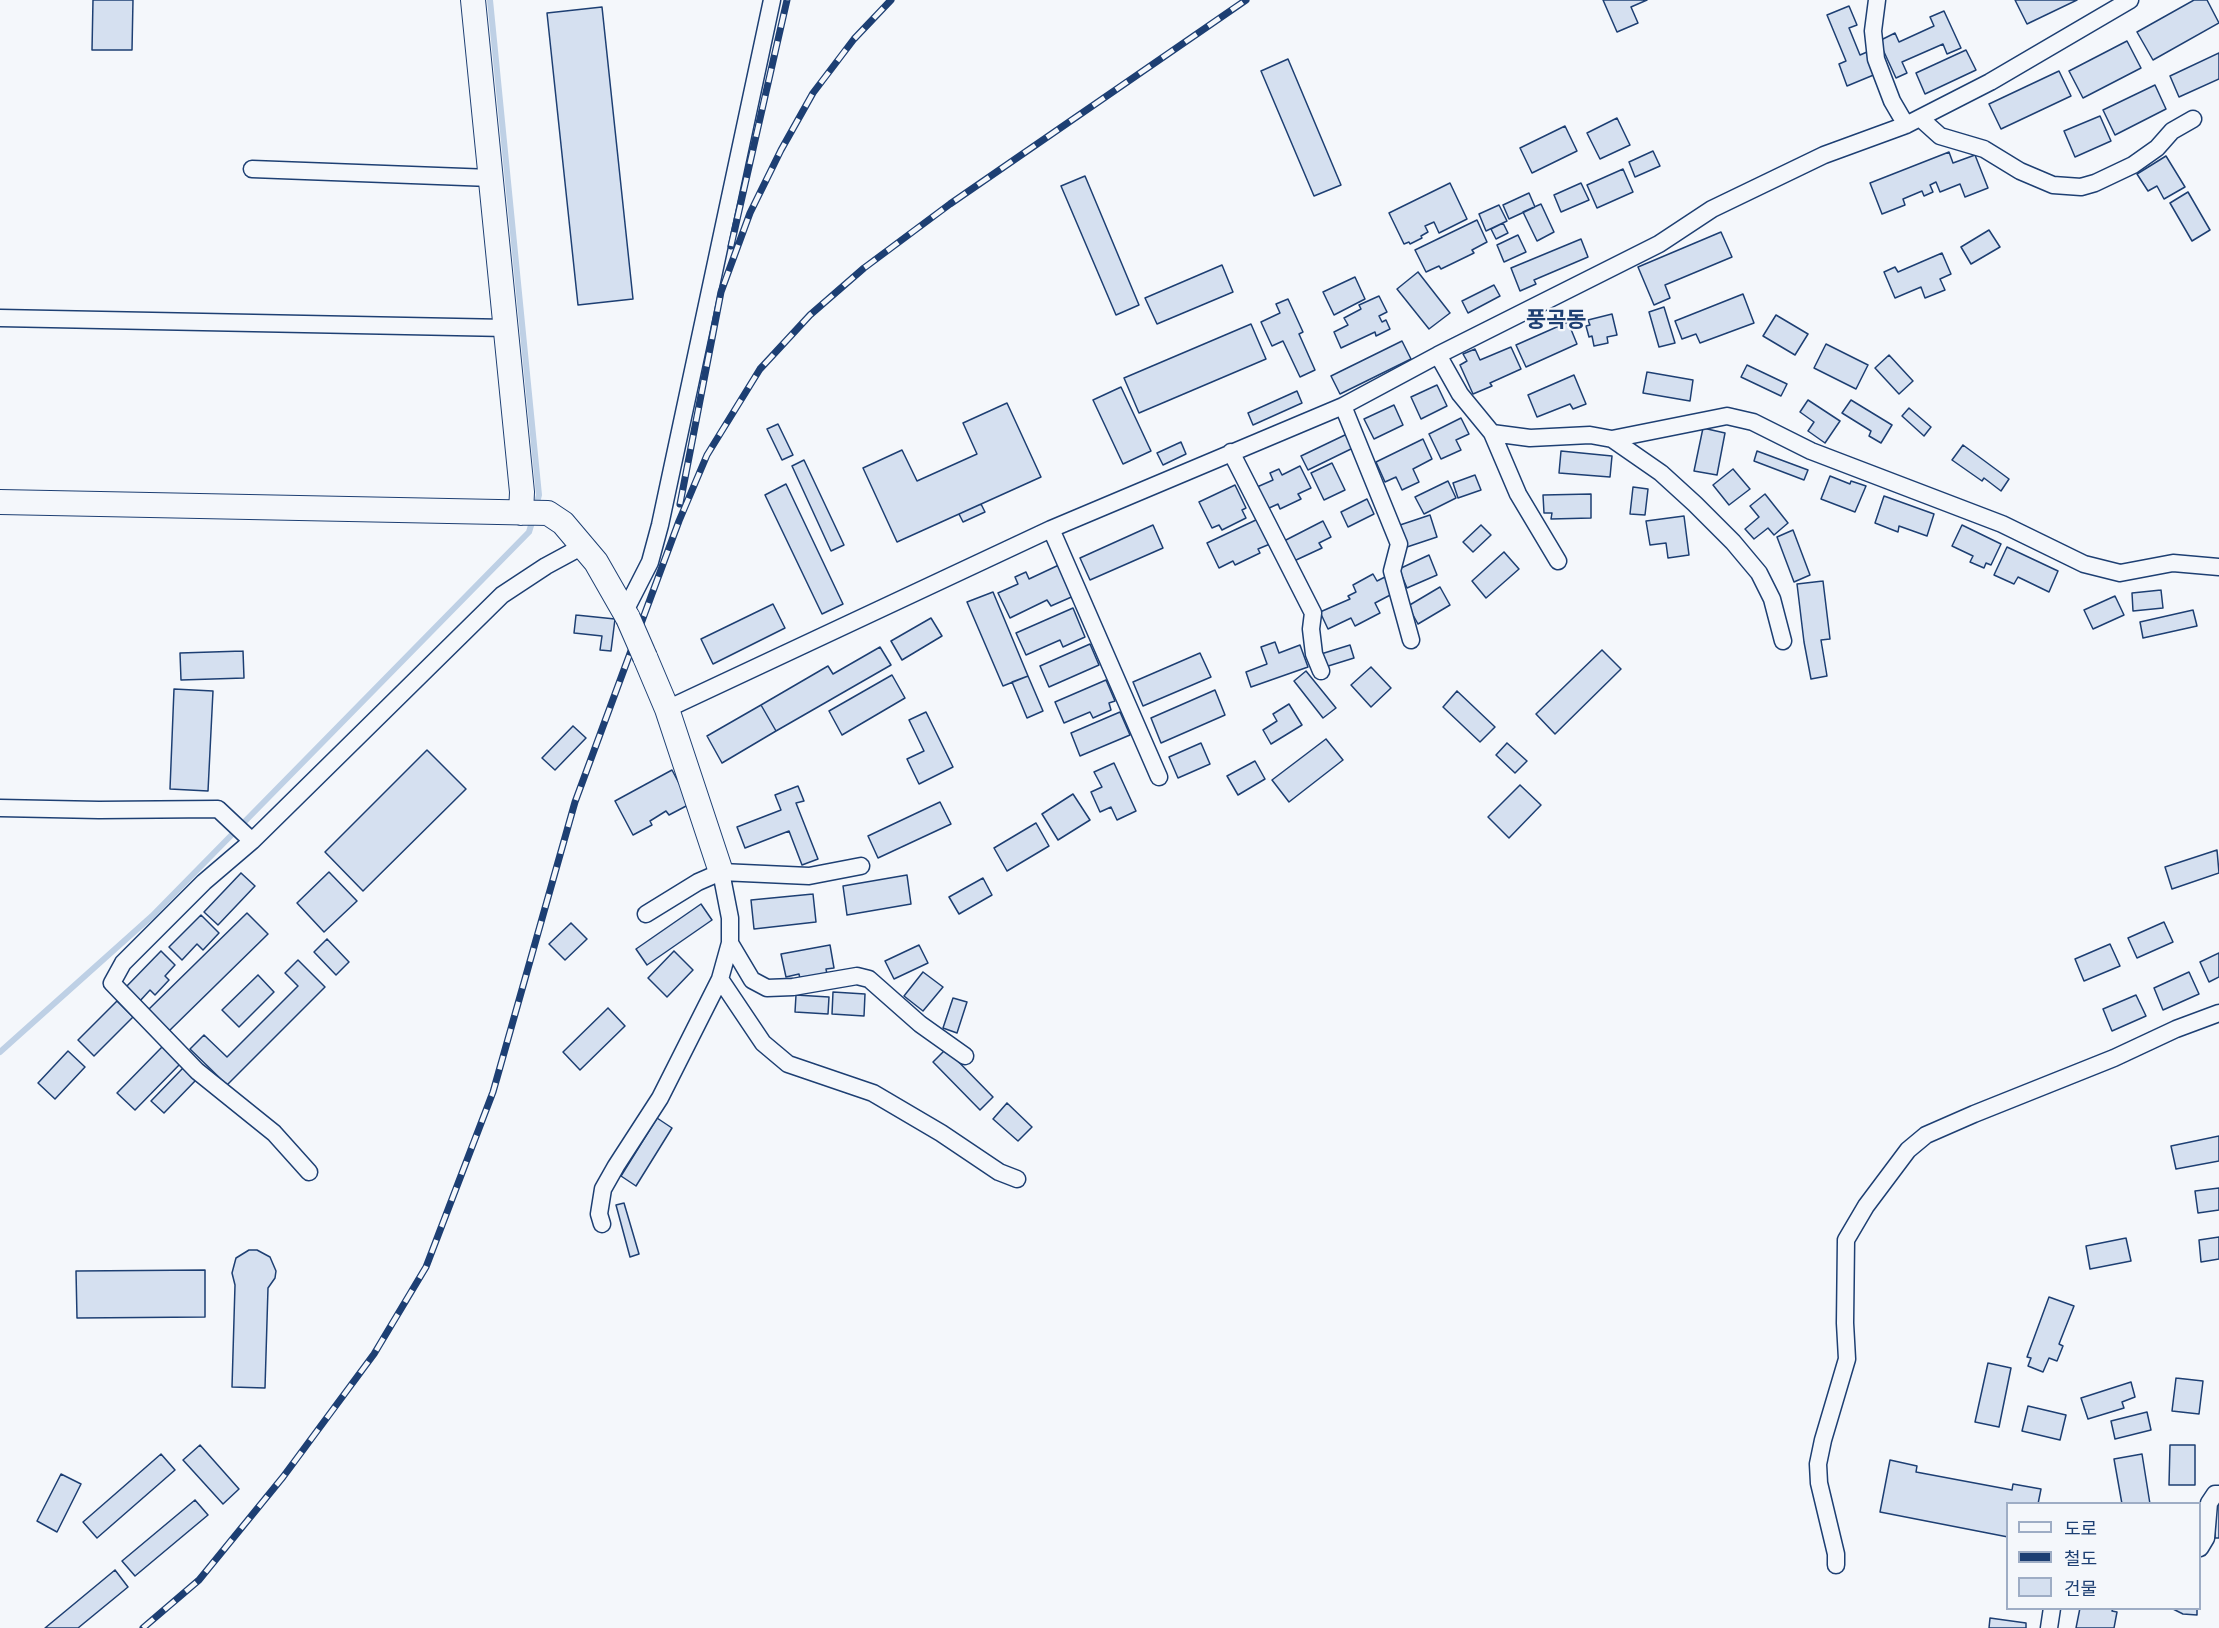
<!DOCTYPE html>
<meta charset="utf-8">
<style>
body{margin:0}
#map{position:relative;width:2219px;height:1628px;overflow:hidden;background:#f4f7fb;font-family:"Fira Sans Condensed","Noto Sans KR",sans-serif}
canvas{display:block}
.legend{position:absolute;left:2006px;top:1502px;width:195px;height:108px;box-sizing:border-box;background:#f4f7fb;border:2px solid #9eadc5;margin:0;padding:8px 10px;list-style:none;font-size:18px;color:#1d3f73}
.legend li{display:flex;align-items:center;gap:12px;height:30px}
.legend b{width:30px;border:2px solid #9eadc5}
</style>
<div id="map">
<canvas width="2219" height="1628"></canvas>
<ul class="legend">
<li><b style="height:8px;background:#f4f7fb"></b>도로</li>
<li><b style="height:8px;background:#1d3f73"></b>철도</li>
<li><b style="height:16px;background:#d5e0f0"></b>건물</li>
</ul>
</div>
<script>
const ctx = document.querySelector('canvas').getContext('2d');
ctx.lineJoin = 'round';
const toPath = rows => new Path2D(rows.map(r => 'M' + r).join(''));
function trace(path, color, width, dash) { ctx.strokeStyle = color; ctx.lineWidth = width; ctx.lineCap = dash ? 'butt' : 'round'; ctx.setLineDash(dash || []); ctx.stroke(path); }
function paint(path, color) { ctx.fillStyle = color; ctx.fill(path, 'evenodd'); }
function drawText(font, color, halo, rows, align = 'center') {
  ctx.font = font + ' "Fira Sans Condensed","Noto Sans KR",sans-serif'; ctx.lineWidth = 4.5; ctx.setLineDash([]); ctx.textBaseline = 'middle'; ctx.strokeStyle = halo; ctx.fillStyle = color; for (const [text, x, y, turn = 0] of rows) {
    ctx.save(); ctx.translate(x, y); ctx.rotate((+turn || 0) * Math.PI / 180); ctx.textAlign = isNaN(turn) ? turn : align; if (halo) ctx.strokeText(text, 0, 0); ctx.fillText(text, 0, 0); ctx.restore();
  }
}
trace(toPath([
 [490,0,539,495,536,506],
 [0,1052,152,916,529,532,533,519]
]), '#bed0e5', 6);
const building = toPath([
 [93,0,133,0,132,50,92,50,93,0],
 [1603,0,1647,0,1631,7,1638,23,1617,32,1603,0],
 [2015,0,2077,0,2027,24,2015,0],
 [2194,0,2207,0,2219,23,2153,60,2137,32,2194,0],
 [1849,6,1857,25,1849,28,1860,55,1867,52,1876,74,1847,86,1839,64,1846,61,1827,15,1849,6],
 [602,7,633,299,578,305,547,13,602,7],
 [1944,11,1961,48,1947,54,1943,44,1902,62,1907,73,1896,78,1879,41,1895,33,1899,42,1934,26,1930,17,1944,11],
 [2127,41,2141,68,2083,98,2069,71,2127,41],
 [1966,50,1976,70,1925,94,1916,73,1966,50],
 [2219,53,2219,79,2179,97,2170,76,2219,53],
 [1288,59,1341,185,1314,196,1261,71,1288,59],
 [2059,71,2071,96,2001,129,1989,104,2059,71],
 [2155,85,2166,109,2115,135,2103,110,2155,85],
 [2100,116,2111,141,2075,157,2064,131,2100,116],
 [1617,118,1630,145,1600,159,1587,133,1617,118],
 [1565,126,1577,151,1532,173,1520,148,1565,126],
 [1653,151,1660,166,1635,177,1629,162,1653,151],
 [1949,152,1953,163,1975,155,1988,188,1965,197,1960,184,1940,192,1936,182,1930,185,1933,192,1924,196,1922,191,1903,199,1905,205,1882,214,1870,183,1949,152],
 [2166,156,2185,187,2164,199,2157,186,2148,191,2137,174,2166,156],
 [1623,169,1633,192,1597,208,1587,185,1623,169],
 [1085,176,1139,305,1116,315,1061,186,1085,176],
 [1450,183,1467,219,1439,233,1434,222,1425,226,1428,232,1421,236,1422,238,1410,244,1409,242,1404,244,1389,213,1450,183],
 [1581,183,1589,200,1561,212,1554,195,1581,183],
 [2188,192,2210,230,2192,241,2170,203,2188,192],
 [1529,193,1535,207,1509,219,1503,205,1529,193],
 [1541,204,1554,232,1537,241,1523,212,1541,204],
 [1499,205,1507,221,1486,231,1479,214,1499,205],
 [1477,220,1487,242,1472,250,1474,253,1441,269,1439,266,1426,272,1415,250,1477,220],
 [1503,223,1508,233,1496,239,1491,229,1503,223],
 [1989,230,2000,247,1971,264,1961,247,1989,230],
 [1721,232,1732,257,1665,285,1670,298,1654,305,1638,267,1721,232],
 [1518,235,1526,252,1504,262,1497,245,1518,235],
 [1581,239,1588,257,1534,280,1536,284,1520,291,1511,268,1581,239],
 [1942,253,1951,274,1940,279,1945,290,1925,298,1921,287,1895,298,1884,272,1895,267,1898,272,1942,253],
 [1222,265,1233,292,1157,324,1145,298,1222,265],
 [1418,272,1450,313,1429,329,1397,289,1418,272],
 [1355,277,1365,299,1334,315,1323,292,1355,277],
 [1494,285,1500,296,1468,313,1462,301,1494,285],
 [1743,294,1754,323,1700,343,1696,334,1682,339,1675,321,1743,294],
 [1379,296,1387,312,1379,316,1382,322,1386,320,1390,329,1376,336,1375,332,1341,348,1334,332,1348,325,1344,318,1361,309,1359,305,1379,296],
 [1288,299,1303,332,1299,334,1315,370,1300,377,1283,341,1272,346,1261,322,1280,313,1276,304,1288,299],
 [1664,307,1675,343,1659,347,1649,312,1664,307],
 [1612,314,1617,335,1607,337,1608,343,1594,346,1592,336,1589,337,1586,326,1590,325,1588,320,1612,314],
 [1776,315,1808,334,1795,355,1763,336,1776,315],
 [1568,322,1577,344,1526,367,1516,345,1568,322],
 [1251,324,1266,359,1139,413,1124,378,1251,324],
 [1402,341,1411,359,1340,394,1331,376,1402,341],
 [1826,344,1868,365,1856,389,1814,368,1826,344],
 [1511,347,1521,369,1490,383,1492,386,1473,394,1460,365,1467,361,1463,354,1475,349,1480,360,1511,347],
 [1889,355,1913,381,1899,394,1875,368,1889,355],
 [1747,365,1787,384,1781,396,1741,377,1747,365],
 [1647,372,1693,380,1690,401,1643,393,1647,372],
 [1574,375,1586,404,1573,409,1570,404,1537,417,1528,395,1574,375],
 [1437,385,1447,406,1421,419,1411,397,1437,385],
 [1121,387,1151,451,1123,464,1093,400,1121,387],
 [1297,391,1302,403,1253,425,1248,413,1297,391],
 [1808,400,1840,421,1825,443,1808,431,1814,422,1800,412,1808,400],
 [1851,400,1892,425,1881,443,1869,436,1871,431,1842,413,1851,400],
 [1007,403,1041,477,897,542,863,468,902,450,917,481,977,454,963,423,1007,403],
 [1394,405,1403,425,1374,439,1364,419,1394,405],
 [1909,408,1931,427,1924,436,1902,416,1909,408],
 [1461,418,1469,434,1456,440,1461,450,1441,459,1429,434,1461,418],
 [778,424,793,455,782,460,767,429,778,424],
 [1703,428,1725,433,1717,475,1694,471,1703,428],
 [1347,434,1353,448,1308,470,1301,456,1347,434],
 [1423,439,1432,459,1413,469,1419,482,1402,490,1396,477,1385,482,1376,462,1423,439],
 [1181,442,1186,454,1163,465,1157,453,1181,442],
 [1963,445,2009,479,2001,491,1984,478,1982,481,1952,460,1963,445],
 [1561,451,1612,456,1610,477,1559,473,1561,451],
 [1757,451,1808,470,1804,480,1754,461,1757,451],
 [804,460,844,545,831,551,792,466,804,460],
 [1332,463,1345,490,1324,500,1311,473,1332,463],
 [1300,466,1311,488,1298,494,1301,499,1280,509,1278,504,1267,509,1257,487,1273,480,1270,473,1279,469,1282,475,1300,466],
 [1733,469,1750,489,1729,505,1713,485,1733,469],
 [1475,475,1481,490,1458,498,1453,483,1475,475],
 [1830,476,1850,484,1851,481,1866,486,1855,512,1821,499,1830,476],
 [1448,481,1456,498,1424,514,1415,497,1448,481],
 [786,484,843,604,822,614,765,495,786,484],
 [1235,485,1246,508,1242,510,1246,518,1222,530,1219,525,1212,528,1199,502,1235,485],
 [1633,487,1648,489,1645,515,1630,514,1633,487],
 [1591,494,1591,518,1551,519,1552,513,1544,513,1543,495,1591,494],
 [1765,494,1788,523,1774,535,1768,528,1754,539,1745,529,1759,517,1750,506,1765,494],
 [1884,496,1934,514,1927,536,1899,526,1898,532,1875,523,1884,496],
 [1367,499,1374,514,1348,527,1341,512,1367,499],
 [981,504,985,512,963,522,959,514,981,504],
 [1430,515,1437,537,1407,547,1400,525,1430,515],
 [1684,516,1689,555,1668,558,1666,543,1650,545,1646,521,1684,516],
 [1258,519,1270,544,1258,549,1260,553,1235,565,1233,561,1219,568,1207,543,1258,519],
 [1323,521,1331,537,1319,543,1322,548,1294,561,1284,541,1323,521],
 [1153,525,1163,548,1090,580,1080,558,1153,525],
 [1481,525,1491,535,1473,552,1463,542,1481,525],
 [1962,525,2001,544,1991,565,1986,563,1984,568,1970,562,1973,556,1952,546,1962,525],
 [1793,530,1810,575,1794,582,1777,537,1793,530],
 [2007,547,2058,571,2049,592,2018,577,2014,584,1994,575,2007,547],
 [1504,552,1519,569,1486,598,1472,581,1504,552],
 [1429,555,1437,575,1407,588,1399,569,1429,555],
 [1061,564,1076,595,1051,606,1047,600,1010,618,998,593,1018,584,1015,577,1026,572,1029,579,1061,564],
 [1373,574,1377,581,1387,576,1396,592,1375,603,1380,613,1355,626,1351,618,1328,629,1320,612,1350,599,1348,596,1356,592,1353,585,1373,574],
 [1823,581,1830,639,1821,640,1827,676,1811,679,1804,642,1797,584,1823,581],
 [1440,587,1450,605,1418,624,1408,606,1440,587],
 [2161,590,2163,608,2133,611,2132,593,2161,590],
 [993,592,1028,676,1003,686,967,602,993,592],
 [2115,596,2124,615,2093,629,2084,610,2115,596],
 [773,604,785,628,713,664,701,639,773,604],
 [1073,608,1085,637,1063,647,1060,640,1026,655,1016,633,1073,608],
 [2193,610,2197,626,2143,638,2140,622,2193,610],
 [576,615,615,619,611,651,600,650,602,636,574,633,576,615],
 [931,618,942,636,902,660,891,641,931,618],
 [1275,642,1279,653,1300,645,1308,667,1251,687,1246,672,1267,664,1261,647,1275,642],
 [1090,644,1099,665,1049,687,1040,666,1090,644],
 [1350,645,1354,658,1325,667,1321,654,1350,645],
 [880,647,891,665,776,731,761,705,828,666,833,674,880,647],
 [1602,650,1621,669,1555,734,1536,714,1602,650],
 [243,651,244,678,181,680,180,653,243,651],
 [1200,653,1211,677,1143,706,1133,682,1200,653],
 [1371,667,1391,688,1371,707,1351,685,1371,667],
 [1306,671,1336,708,1323,718,1294,681,1306,671],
 [892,675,905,698,842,735,829,711,892,675],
 [1028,676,1043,711,1027,718,1012,682,1028,676],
 [1106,680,1115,701,1109,703,1111,710,1093,718,1090,712,1064,723,1055,702,1106,680],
 [174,689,213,691,208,791,170,789,174,689],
 [1215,690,1225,715,1161,743,1151,718,1215,690],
 [1457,691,1495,727,1480,742,1443,707,1457,691],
 [1289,704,1302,725,1271,744,1263,730,1277,721,1273,714,1289,704],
 [761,705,776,731,722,763,707,736,761,705],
 [926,712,953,767,919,784,907,759,924,751,909,720,926,712],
 [1120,712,1130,735,1080,756,1071,733,1120,712],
 [573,726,586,738,555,770,542,758,573,726],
 [1326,739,1343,760,1289,802,1272,780,1326,739],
 [1201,743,1210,764,1178,778,1169,757,1201,743],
 [1507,743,1527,761,1515,773,1496,755,1507,743],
 [427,750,466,789,363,891,325,852,427,750],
 [1255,761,1265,779,1238,795,1227,776,1255,761],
 [1114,763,1136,811,1117,820,1111,807,1100,812,1091,792,1102,787,1094,772,1114,763],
 [672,770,690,804,669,815,666,811,650,821,652,825,633,835,615,801,672,770],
 [1520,785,1541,805,1509,838,1488,817,1520,785],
 [798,786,804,801,796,803,818,859,802,865,789,831,745,848,737,827,781,810,775,795,798,786],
 [1073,794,1090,820,1058,840,1042,814,1073,794],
 [940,802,951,824,878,858,868,836,940,802],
 [1036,823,1049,846,1007,871,994,848,1036,823],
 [2217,850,2219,873,2172,889,2165,867,2217,850],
 [329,872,357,901,324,932,297,903,329,872],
 [241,873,255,886,218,925,204,912,241,873],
 [907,875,911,904,847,915,843,886,907,875],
 [983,878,992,895,959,914,949,897,983,878],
 [813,894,816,922,754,929,751,900,813,894],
 [701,904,712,920,647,965,636,949,701,904],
 [247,913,268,934,168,1032,147,1011,247,913],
 [201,915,219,933,203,950,197,944,182,960,169,947,201,915],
 [2164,922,2173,942,2137,958,2128,938,2164,922],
 [571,923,587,939,565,960,549,944,571,923],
 [327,939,349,962,336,975,314,952,327,939],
 [2110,944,2120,966,2084,981,2075,959,2110,944],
 [830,945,834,968,826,969,827,974,800,979,799,974,786,977,781,954,830,945],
 [919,945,928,963,894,979,885,961,919,945],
 [161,951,175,965,165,976,169,980,155,995,150,990,139,1002,125,988,161,951],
 [674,951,693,970,667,997,648,978,674,951],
 [2219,953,2219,977,2209,982,2200,962,2219,953],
 [298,960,325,987,227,1085,190,1049,204,1035,227,1057,298,986,285,973,298,960],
 [923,972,943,987,923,1011,904,996,923,972],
 [2189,972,2199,994,2163,1010,2154,988,2189,972],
 [258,975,274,992,239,1027,222,1010,258,975],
 [833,992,865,994,864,1016,832,1014,833,992],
 [796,995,829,997,828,1014,795,1012,796,995],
 [2136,995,2146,1016,2112,1031,2103,1009,2136,995],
 [953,998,967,1002,957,1033,943,1028,953,998],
 [117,1001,133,1017,94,1056,78,1040,117,1001],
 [608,1008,625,1026,580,1070,563,1052,608,1008],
 [163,1046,181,1063,135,1110,117,1093,163,1046],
 [946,1049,993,1097,980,1110,933,1062,946,1049],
 [68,1051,85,1067,55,1099,38,1083,68,1051],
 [183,1068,196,1080,164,1113,151,1101,183,1068],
 [1007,1103,1032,1127,1018,1141,993,1119,1007,1103],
 [657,1118,672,1128,636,1186,621,1176,657,1118],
 [2219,1136,2219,1161,2176,1169,2171,1146,2219,1136],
 [2219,1188,2219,1210,2198,1213,2195,1191,2219,1188],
 [624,1203,639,1254,630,1257,616,1205,624,1203],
 [2219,1237,2219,1259,2201,1262,2199,1240,2219,1237],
 [2126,1238,2131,1261,2090,1269,2086,1246,2126,1238],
 [249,1250,257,1250,270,1257,276,1271,275,1278,268,1288,265,1388,232,1387,235,1285,232,1273,236,1258,249,1250],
 [205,1270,205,1317,77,1318,76,1271,205,1270],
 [2049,1297,2074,1306,2059,1344,2063,1346,2057,1361,2049,1358,2043,1372,2028,1366,2031,1358,2027,1357,2049,1297],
 [1988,1363,2011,1368,1999,1427,1975,1422,1988,1363],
 [2176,1378,2203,1381,2199,1414,2172,1411,2176,1378],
 [2131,1382,2135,1397,2122,1402,2124,1408,2088,1419,2081,1398,2131,1382],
 [2028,1406,2066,1415,2060,1440,2022,1431,2028,1406],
 [2147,1412,2151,1430,2115,1439,2111,1421,2147,1412],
 [200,1445,239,1489,223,1504,183,1460,200,1445],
 [2170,1445,2195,1445,2195,1485,2169,1485,2170,1445],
 [161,1454,175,1470,97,1538,83,1522,161,1454],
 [2142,1454,2150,1504,2122,1504,2114,1459,2142,1454],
 [1890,1460,1917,1466,1916,1472,2012,1490,2013,1484,2041,1489,2038,1504,2008,1504,2008,1537,1880,1512,1890,1460],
 [61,1474,81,1484,57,1532,37,1521,61,1474],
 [195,1500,208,1515,135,1576,122,1561,195,1500],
 [2216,1504,2219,1504,2219,1538,2215,1538,2216,1504],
 [115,1570,128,1587,78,1628,45,1628,115,1570],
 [2080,1608,2113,1608,2112,1611,2117,1612,2114,1628,2076,1628,2080,1608],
 [2171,1608,2197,1608,2197,1615,2183,1614,2171,1608],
 [1990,1618,2026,1623,2026,1628,1989,1628,1990,1618]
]);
paint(building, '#d5e0f0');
trace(building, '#1d3f73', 1.5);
const street = toPath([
 [1877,0,1873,31,1876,59,1892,101,1906,125],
 [1920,118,1940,136,1984,149,2020,171,2053,185,2081,187,2095,183,2133,165,2157,148,2172,131,2193,119],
 [252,169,491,178],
 [0,318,507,328],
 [1438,355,1460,394,1492,433,1530,438,1590,435,1612,439,1727,416,1753,422,1811,451,2002,524,2084,564,2120,573,2173,563,2219,567],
 [1343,406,1399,544,1392,571,1411,640],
 [1492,433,1518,494,1558,561],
 [1612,439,1661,473,1695,504,1733,542,1759,573,1772,599,1783,641],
 [1231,452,1313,613,1311,629,1314,654,1321,671],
 [1051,529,1159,777],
 [625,611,650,562,660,525,772,0],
 [667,709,1051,529,1343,406,1438,355,1659,244,1712,209,1824,155,1906,125,1990,82,2130,0],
 [0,808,99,810,218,809,252,841],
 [721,872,730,918,730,943,752,980,767,988,793,987,857,976,869,979,920,1024,965,1056],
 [646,914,698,882,721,872,809,876,861,866],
 [720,979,763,1043,788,1064,873,1093,941,1133,999,1172,1017,1179],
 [309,1172,274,1133,197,1071,112,983,123,963,204,882,252,841,502,595,546,566,583,546],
 [602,1224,599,1214,603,1189,616,1166,660,1098,720,979,730,943],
 [2200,1548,2206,1538,2209,1503,2215,1494,2219,1494],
 [1836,1565,1836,1554,1819,1483,1818,1464,1823,1440,1847,1359,1845,1323,1846,1240,1866,1206,1908,1150,1926,1135,1974,1114,2114,1058,2176,1029,2219,1013],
 [2049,1628,2052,1608]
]);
const secondary = toPath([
 [473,0,522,492,521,513],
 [0,502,548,513,563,523,596,562,628,618],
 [645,657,667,709,721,872]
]);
trace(street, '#1d3f73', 19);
trace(secondary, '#1d3f73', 26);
trace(street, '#f4f7fb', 16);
trace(secondary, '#f4f7fb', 24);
const rail = toPath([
 [731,246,787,0],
 [680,504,721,292,750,213,781,150,813,93,854,39,891,0],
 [143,1628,199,1580,283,1477,374,1354,426,1267,493,1092,575,802,679,521,707,455,760,369,810,315,864,268,950,204,1246,0]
]);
trace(rail, '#1d3f73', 7);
trace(rail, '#f4f7fb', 4.5, [14]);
const secondaryBridge = toPath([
 [628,618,645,657]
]);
trace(secondaryBridge, '#1d3f73', 26, []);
trace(secondaryBridge, '#f4f7fb', 24);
drawText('bold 22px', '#1d3f73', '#f4f7fb', [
 ["풍곡동",1556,321]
]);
</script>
